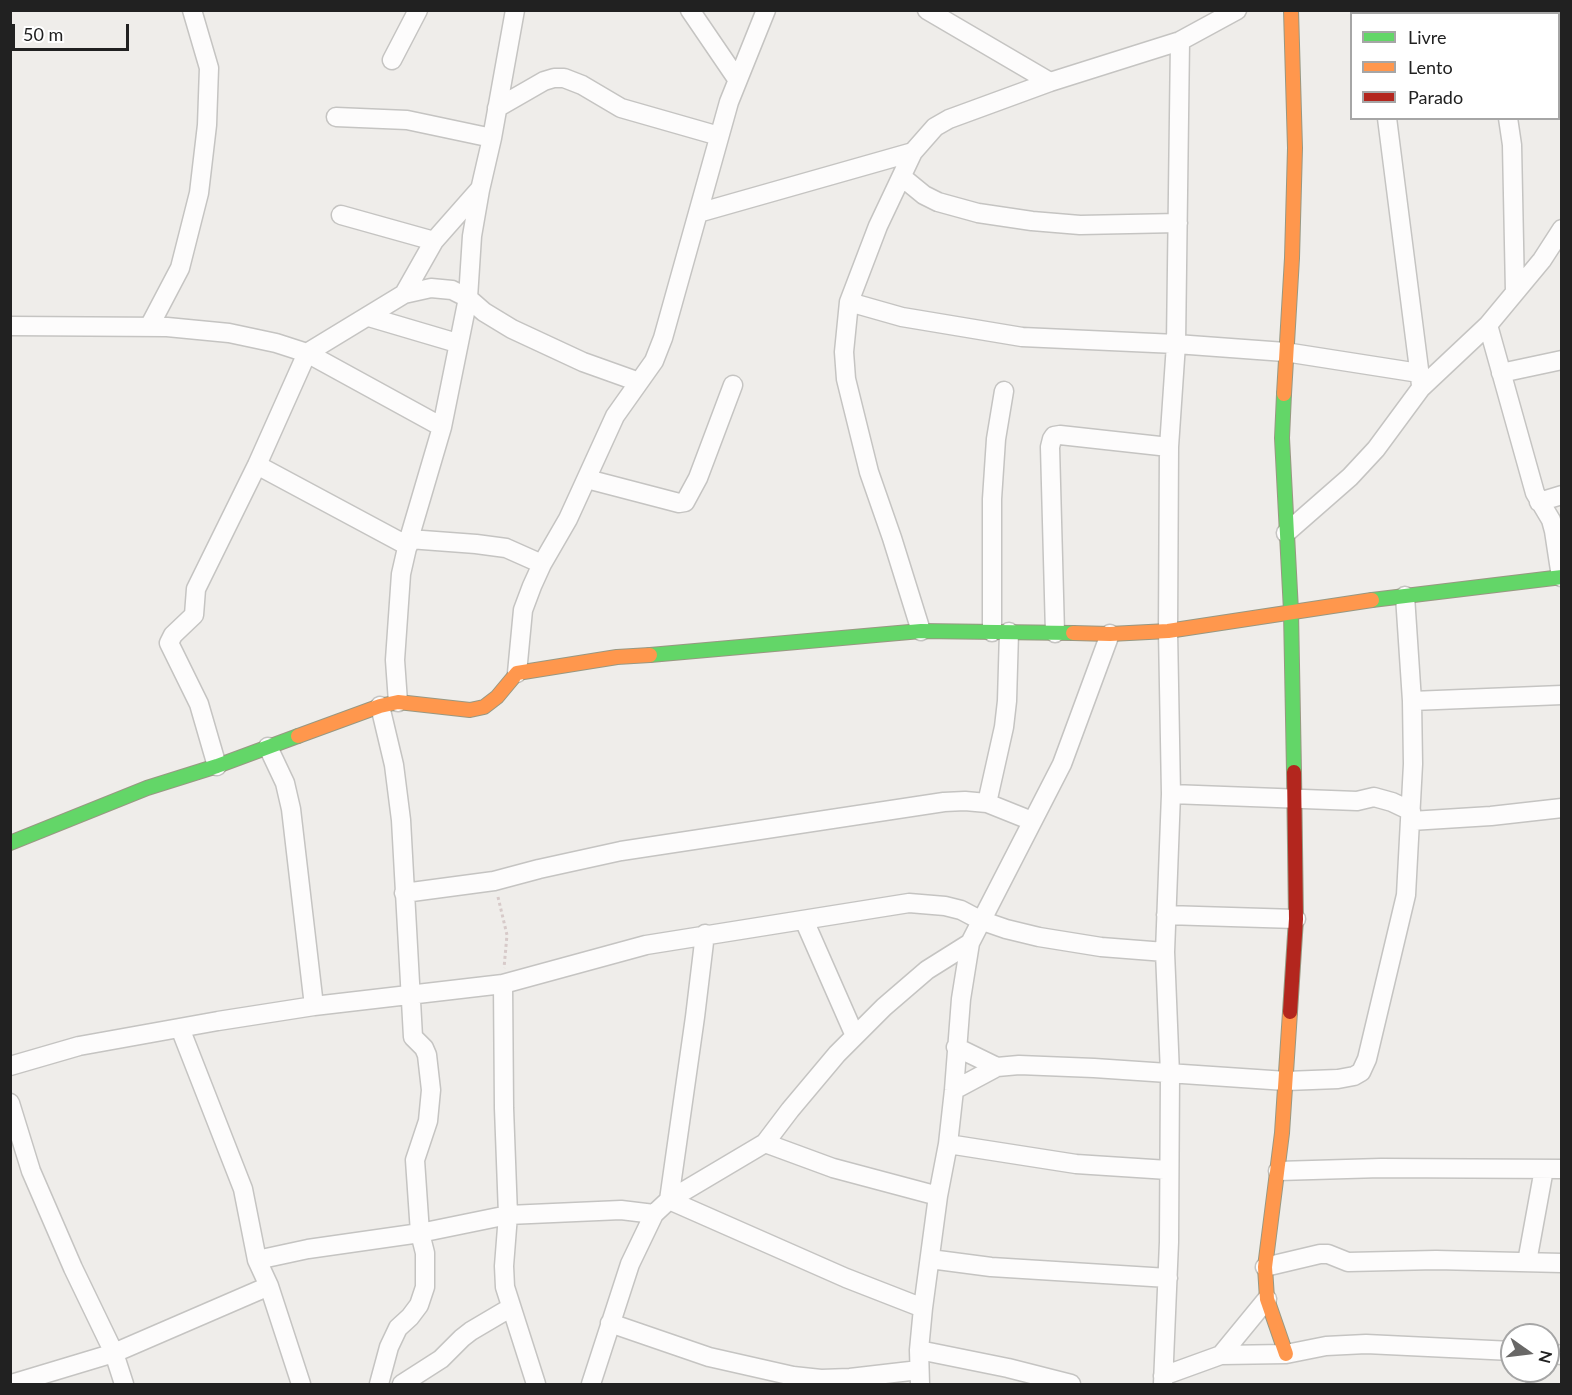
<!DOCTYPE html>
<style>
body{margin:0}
#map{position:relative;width:1572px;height:1395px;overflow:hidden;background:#efedea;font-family:Lato,sans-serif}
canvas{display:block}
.frame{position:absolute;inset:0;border:12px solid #212121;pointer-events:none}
.legend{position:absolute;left:1350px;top:12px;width:210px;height:108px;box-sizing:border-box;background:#fff;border:2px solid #a6a6a6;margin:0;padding:8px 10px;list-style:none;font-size:18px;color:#212121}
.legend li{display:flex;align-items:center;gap:12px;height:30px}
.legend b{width:30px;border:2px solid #a6a6a6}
.north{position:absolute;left:1500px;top:1323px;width:60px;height:60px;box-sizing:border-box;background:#fff;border:2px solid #a6a6a6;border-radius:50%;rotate:104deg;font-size:16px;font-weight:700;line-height:24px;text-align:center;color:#212121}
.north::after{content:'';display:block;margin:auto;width:21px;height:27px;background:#696867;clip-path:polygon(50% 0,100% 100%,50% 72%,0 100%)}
.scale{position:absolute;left:12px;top:24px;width:117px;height:27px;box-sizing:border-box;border:3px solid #212121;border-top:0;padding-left:8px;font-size:18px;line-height:21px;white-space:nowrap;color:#212121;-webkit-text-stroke:4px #fff;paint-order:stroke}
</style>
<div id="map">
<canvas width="1572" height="1395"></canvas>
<div class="frame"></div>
<ul class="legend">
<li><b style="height:8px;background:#63d668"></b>Livre</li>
<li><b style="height:8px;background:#ff974d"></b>Lento</li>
<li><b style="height:8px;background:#b3261e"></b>Parado</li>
</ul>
<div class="north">N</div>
<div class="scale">50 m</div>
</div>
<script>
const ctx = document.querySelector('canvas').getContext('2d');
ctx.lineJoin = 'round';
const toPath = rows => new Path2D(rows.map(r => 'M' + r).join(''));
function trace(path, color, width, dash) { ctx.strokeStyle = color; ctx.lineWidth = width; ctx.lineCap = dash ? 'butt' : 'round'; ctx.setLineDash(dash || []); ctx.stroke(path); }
const street = toPath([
 [690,10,737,79],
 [927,10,1050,82],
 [1371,10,1371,14],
 [1490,10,1490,14],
 [392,60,418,10],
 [497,108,544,81,554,78,564,78,582,85,621,108,719,136],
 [336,117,407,120,492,138],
 [1387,118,1421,385],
 [1508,118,1512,145,1515,292],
 [902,177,924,195,938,202,978,213,1032,221,1080,225,1178,223],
 [698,213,913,152],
 [341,215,434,241],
 [404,294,431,288,452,290,468,298,484,312,512,329,583,362,639,382],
 [849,302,902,317,1022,337,1176,344,1285,352,1419,373],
 [369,317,457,343],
 [1488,325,1535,493,1551,520,1554,531,1561,577],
 [10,326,167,327,229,333,276,343,307,353,442,427],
 [149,327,180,268,199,193,207,125,209,68,192,10],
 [1501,373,1562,360],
 [257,465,408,546],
 [587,479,679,503,685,502,698,478,733,385],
 [1539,502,1562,495],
 [1286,533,1350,477,1376,449,1421,388,1488,325,1542,260,1562,229],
 [409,539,476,544,506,548,542,564],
 [921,631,892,538,869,472,846,379,844,352,849,302,878,226,913,152,935,127,949,119,1050,82,1180,41,1237,10],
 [992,632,992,499,996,439,1004,391],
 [1055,633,1050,447,1052,439,1054,436,1060,435,1169,447],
 [517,673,523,610,532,586,542,564,568,519,615,416,654,361,663,338,729,102,766,10],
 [1412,701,1562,695],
 [398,702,395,660,401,574,409,539,442,427,468,298,472,236,480,190,492,138,515,10],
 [268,747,285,783,291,809,314,1006],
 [217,766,199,704,169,643,173,635,194,615,196,589,257,465,307,353,404,294,434,241,479,190],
 [1171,794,1357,801,1374,797,1392,802,1411,811],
 [987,803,1004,727,1007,701,1009,632],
 [1411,821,1491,816,1562,808],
 [404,893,494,881,539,869,621,851,944,802,965,801,987,803,1032,821],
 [1166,915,1296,919],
 [804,920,855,1036],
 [705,934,695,1017,669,1200,846,1278,923,1308],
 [503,984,504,1108,508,1215,504,1266,505,1287,536,1384],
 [180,1028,243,1189,257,1260,269,1286,301,1384],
 [956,1047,997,1067],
 [10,1066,79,1046,218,1021,314,1006,503,984,646,945,909,903,945,906,961,910,980,920,1006,929,1039,937,1101,947,1165,952],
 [954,1090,997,1067,1019,1065,1094,1068,1286,1081,1338,1079,1354,1076,1361,1072,1367,1059,1406,895,1413,764,1412,701,1405,596],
 [10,1103,31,1171,73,1268,114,1353,124,1384],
 [765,1143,833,1168,938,1196],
 [948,1144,1076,1164,1168,1170],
 [1278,1171,1381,1168,1562,1169],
 [930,1259,991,1267,1168,1278],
 [257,1260,308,1249,420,1233,508,1215,621,1210,654,1214],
 [1527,1262,1544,1169],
 [1265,1267,1320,1254,1328,1254,1348,1262,1436,1260,1562,1263],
 [610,1323,709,1357,793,1376,821,1379,850,1378,919,1370],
 [919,1350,1008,1368,1071,1384],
 [1548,1353,1562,1355],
 [1221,1355,1267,1299],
 [1163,1376,1221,1355,1286,1354,1326,1346,1366,1344,1512,1351],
 [11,1384,114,1353,269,1286],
 [379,1384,389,1347,398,1328,410,1317,419,1305,425,1287,425,1253,420,1233,415,1160,428,1121,431,1090,427,1055,424,1048,413,1037,401,820,394,765,380,706],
 [402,1384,441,1359,462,1338,471,1331,510,1308],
 [591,1384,630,1264,654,1214,669,1200,765,1143,790,1110,837,1054,884,1007,927,970,970,943,1062,764,1110,634],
 [920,1384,919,1350,923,1308,938,1196,948,1144,954,1090,961,999,970,943],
 [1163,1384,1169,1242,1170,1074,1165,952,1171,794,1168,631,1169,447,1176,344,1180,41]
]);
const fast = toPath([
 [1284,394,1282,438,1291,611,1294,772],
 [1372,600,1562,577],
 [650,655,921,631,1073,633],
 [10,843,147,788,217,766,298,736]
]);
const slow = toPath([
 [1284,394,1292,258,1295,148,1291,10],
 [1073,633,1110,634,1168,631,1372,600],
 [298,736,380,706,398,702,470,710,484,707,497,697,517,673,617,657,650,655],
 [1286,1354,1267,1299,1265,1267,1282,1133,1290,1012]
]);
const jam = toPath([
 [1290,1012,1296,919,1294,772]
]);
trace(street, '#c5c4c2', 21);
trace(fast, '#989882', 16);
trace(slow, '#989882', 16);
trace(jam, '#989882', 16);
trace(toPath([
 [498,897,507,935,504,968]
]), '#d7cac9', 3, [3, 3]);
trace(street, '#fdfcfc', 18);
trace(fast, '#63d668', 14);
trace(slow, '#ff974d', 14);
trace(jam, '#b3261e', 14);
</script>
